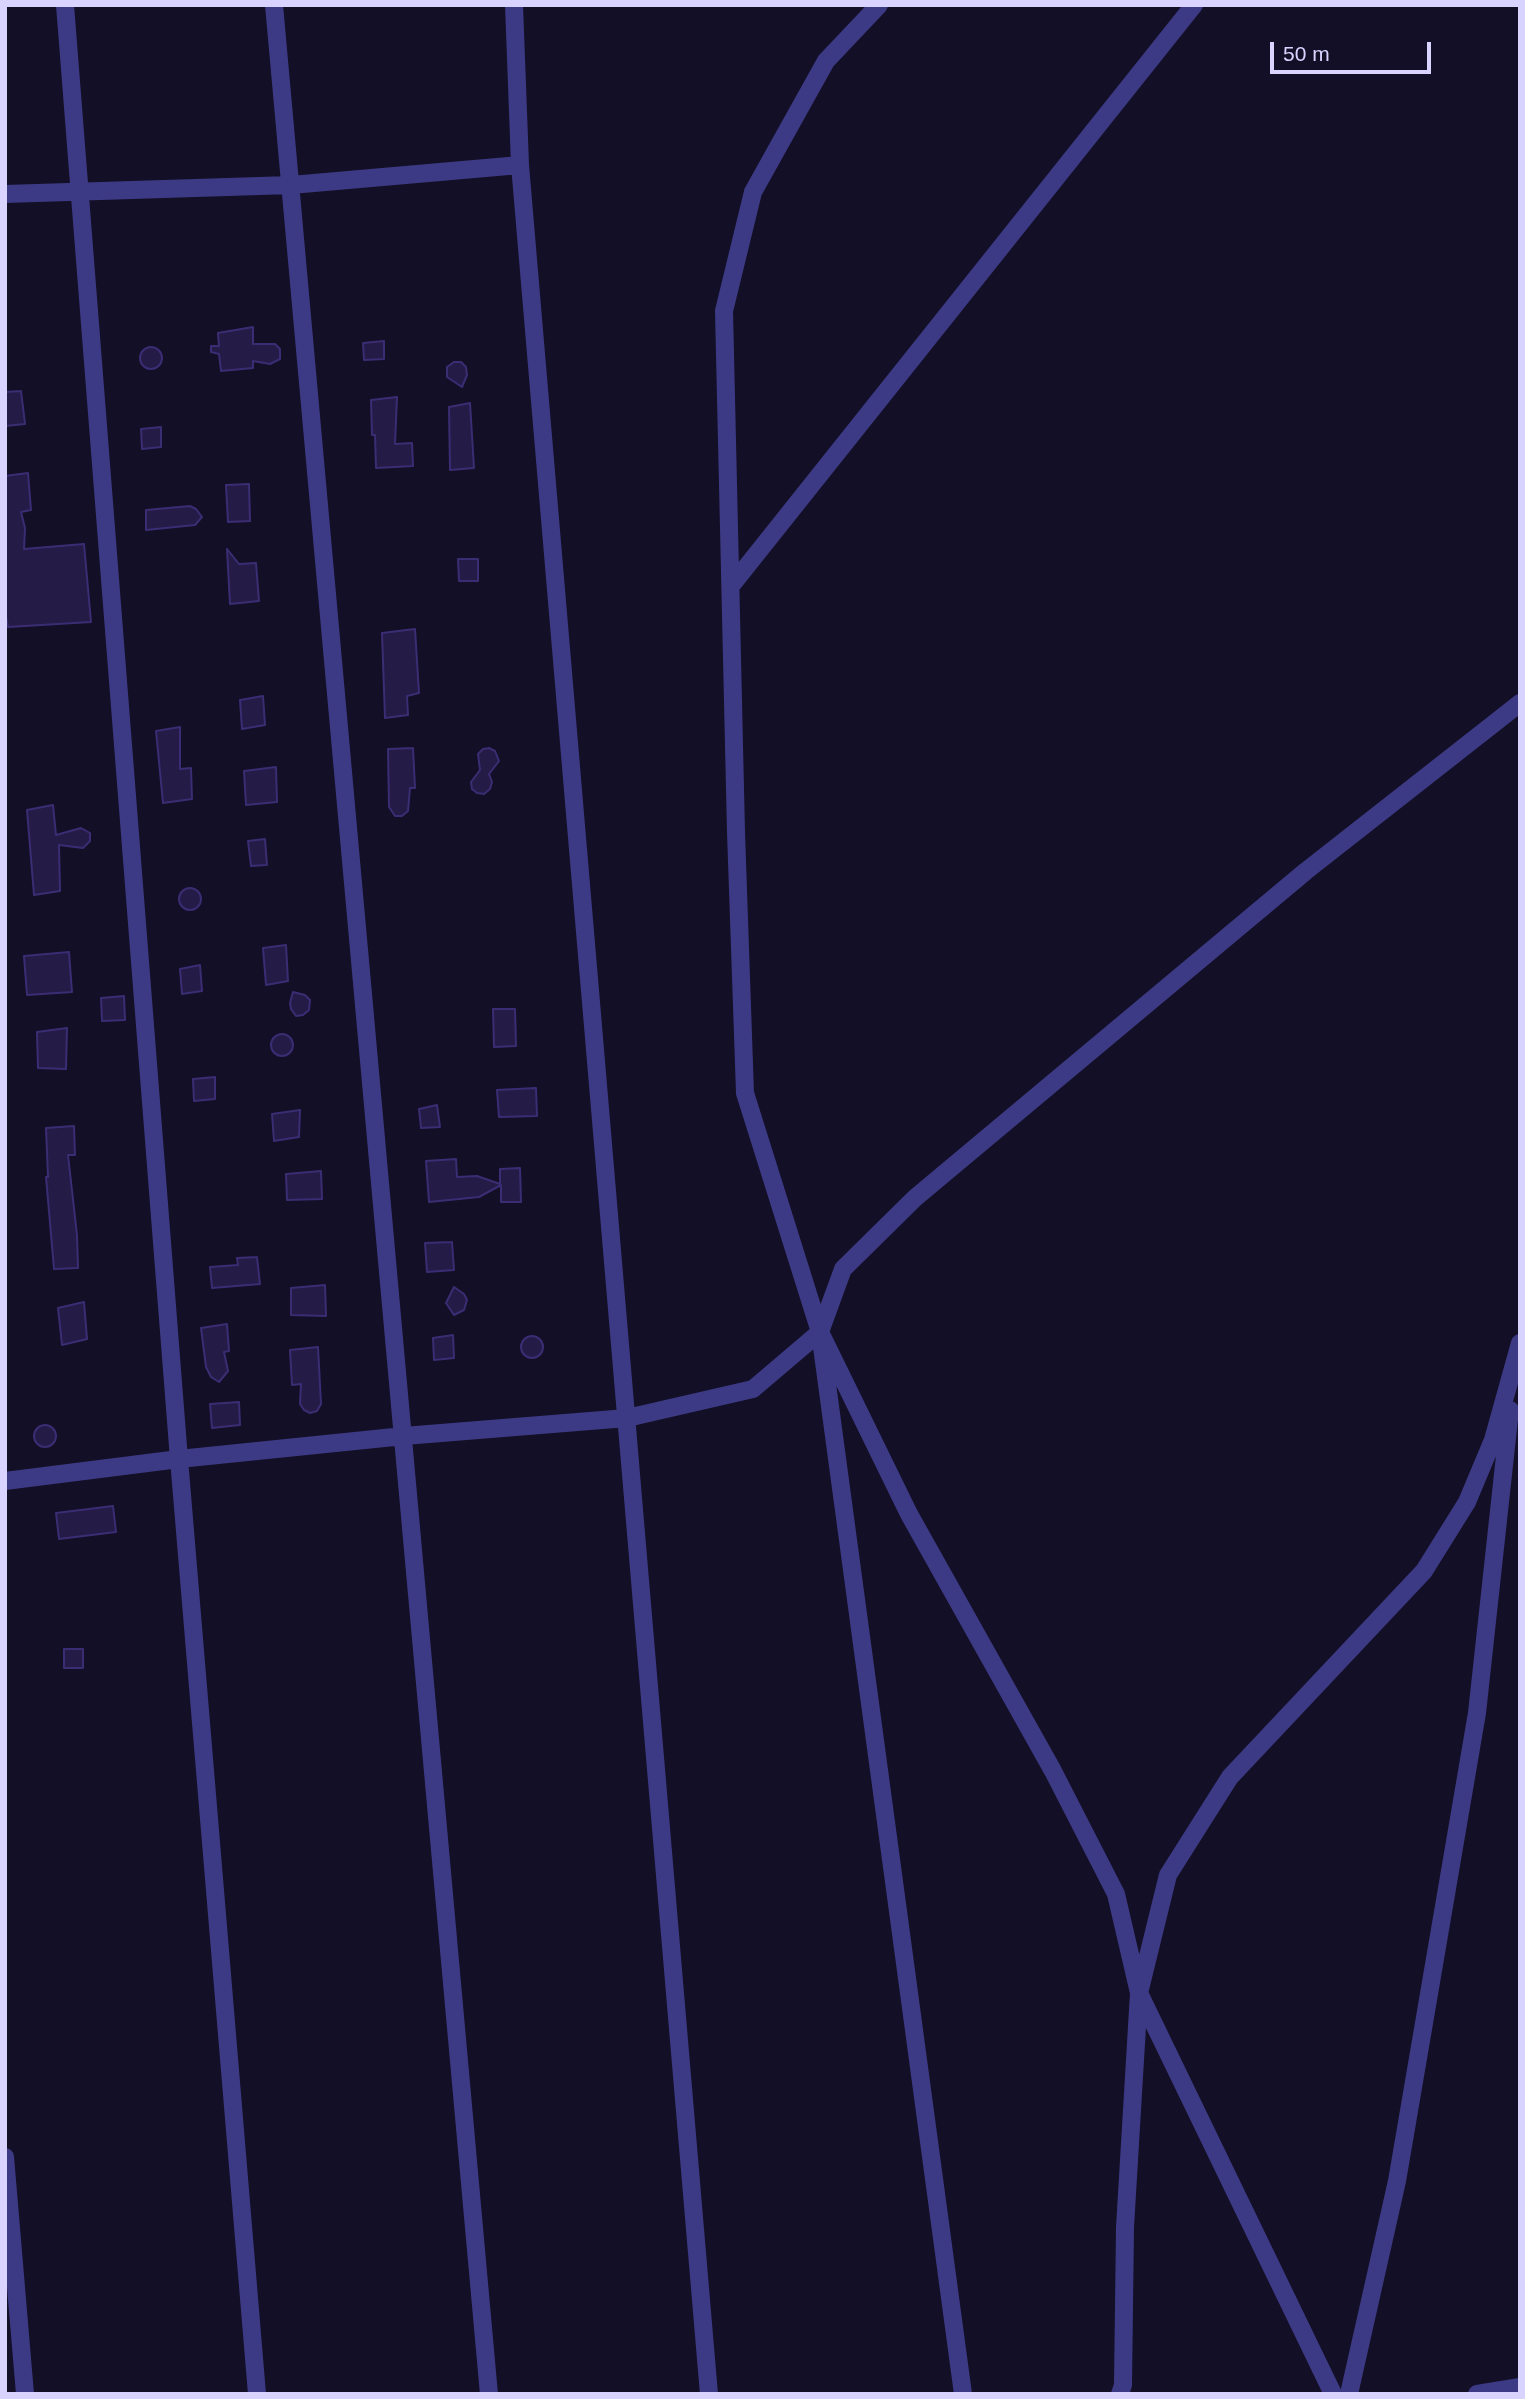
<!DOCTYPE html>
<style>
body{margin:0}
#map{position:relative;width:1525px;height:2399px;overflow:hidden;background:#130f26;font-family:Helvetica,sans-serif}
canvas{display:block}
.frame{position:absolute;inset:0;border:7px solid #d9d4ff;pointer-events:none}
.scale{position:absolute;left:1270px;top:42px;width:161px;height:32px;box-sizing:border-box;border:4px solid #d9d4ff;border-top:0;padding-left:9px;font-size:21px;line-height:24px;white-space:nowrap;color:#d9d4ff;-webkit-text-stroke:5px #130f26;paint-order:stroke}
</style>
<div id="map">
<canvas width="1525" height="2399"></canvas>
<div class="frame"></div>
<div class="scale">50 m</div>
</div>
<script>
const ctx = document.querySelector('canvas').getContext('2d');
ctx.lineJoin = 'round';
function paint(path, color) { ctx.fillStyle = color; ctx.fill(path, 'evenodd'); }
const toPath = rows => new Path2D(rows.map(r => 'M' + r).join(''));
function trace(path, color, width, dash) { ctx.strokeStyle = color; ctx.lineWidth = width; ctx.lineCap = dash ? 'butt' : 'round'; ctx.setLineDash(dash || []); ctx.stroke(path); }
const building = toPath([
 [253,327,253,344,275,344,280,349,280,359,270,364,253,361,253,368,221,371,219,354,211,352,211,346,219,346,218,333,253,327],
 [384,341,384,359,364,360,363,343,384,341],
 '140 358a11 11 0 1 1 22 0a11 11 0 1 1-22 0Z',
 [454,362,461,362,466,367,467,375,462,387,447,377,447,367,454,362],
 [21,391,25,424,5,426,5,392,21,391],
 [397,397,395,444,412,443,413,466,376,468,375,435,372,435,371,400,397,397],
 [470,403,474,468,450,470,449,407,470,403],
 [161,427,161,447,142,449,141,429,161,427],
 [28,473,31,510,21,512,25,528,24,549,84,544,91,622,8,627,5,611,5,476,28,473],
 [249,484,250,521,228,522,226,485,249,484],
 [190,506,196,509,202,517,195,525,146,530,146,510,190,506],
 [227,549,239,564,256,563,259,601,230,604,227,549],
 [458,559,478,559,478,581,459,581,458,559],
 [415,629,419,693,407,696,408,715,385,718,382,633,415,629],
 [263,696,265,725,242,729,240,700,263,696],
 [180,727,180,769,191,768,192,799,163,803,156,731,180,727],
 [413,748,415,788,410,788,408,811,402,816,395,816,389,807,388,749,413,748],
 [489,748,495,751,499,761,489,774,492,782,490,789,484,794,477,793,472,789,471,782,480,770,478,754,483,749,489,748],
 [276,767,277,802,246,805,244,771,276,767],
 [53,805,56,835,81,828,90,833,90,841,83,848,59,845,60,891,34,895,27,810,53,805],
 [265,839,267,865,251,866,248,841,265,839],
 '179 899a11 11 0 1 1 22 0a11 11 0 1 1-22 0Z',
 [286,945,288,981,266,985,263,948,286,945],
 [69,952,72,992,27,995,24,956,69,952],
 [200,965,202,991,182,994,180,969,200,965],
 [293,992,305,995,310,1000,309,1010,303,1015,296,1016,291,1009,290,1003,293,992],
 [124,996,125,1020,102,1021,101,998,124,996],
 [493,1009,515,1009,516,1046,494,1047,493,1009],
 [67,1028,66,1069,38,1068,37,1032,67,1028],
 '271 1045a11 11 0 1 1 22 0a11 11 0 1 1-22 0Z',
 [215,1077,215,1099,194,1101,193,1079,215,1077],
 [536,1088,537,1116,499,1117,497,1090,536,1088],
 [437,1105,440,1127,421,1128,419,1109,437,1105],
 [300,1110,299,1137,274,1141,272,1114,300,1110],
 [74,1126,75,1155,68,1155,77,1235,78,1268,54,1269,46,1177,48,1177,46,1128,74,1126],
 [456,1159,457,1177,477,1176,500,1184,500,1169,520,1168,521,1202,501,1202,501,1185,479,1197,429,1202,426,1161,456,1159],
 [321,1171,322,1199,287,1200,286,1174,321,1171],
 [452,1242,454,1270,427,1272,425,1243,452,1242],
 [257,1257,260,1284,212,1288,210,1267,238,1265,237,1258,257,1257],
 [325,1285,326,1316,291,1315,291,1288,325,1285],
 [454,1287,464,1294,467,1300,464,1310,454,1315,446,1303,454,1287],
 [84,1302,87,1339,62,1345,58,1308,84,1302],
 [227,1324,229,1351,224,1352,228,1371,219,1382,211,1377,206,1367,201,1328,227,1324],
 [453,1335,454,1358,434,1360,433,1338,453,1335],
 '521 1347a11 11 0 1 1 22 0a11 11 0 1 1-22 0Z',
 [318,1347,321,1404,317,1411,310,1413,304,1410,300,1404,301,1384,292,1385,290,1350,318,1347],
 [239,1402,240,1425,212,1428,210,1404,239,1402],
 '34 1436a11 11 0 1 1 22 0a11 11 0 1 1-22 0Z',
 [113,1506,116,1532,59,1539,56,1513,113,1506],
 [64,1649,83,1649,83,1668,64,1668,64,1649]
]);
paint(building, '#241b47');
trace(building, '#3b2d73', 2);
trace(toPath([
 [65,5,179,1459,257,2394],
 [274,5,489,2394],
 [514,5,520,165,709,2394],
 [879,5,826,61,753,192,724,311,736,832,745,1093,820,1332,909,1514,1053,1771,1116,1894,1139,1993,1333,2394],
 [5,194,291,185,520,165],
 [731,586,1194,5],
 [5,1481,179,1459,404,1436,627,1418,753,1389,820,1332],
 [5,2157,25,2394],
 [963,2394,820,1332,843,1269,915,1198,1306,871,1520,703],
 [1120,2394,1123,2385,1125,2227,1139,1993,1168,1875,1230,1777,1424,1571,1467,1502,1493,1440,1520,1343],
 [1349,2394,1397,2181,1477,1713,1510,1410],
 [1477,2394,1520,2387]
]), '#3d3a85', 18);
</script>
